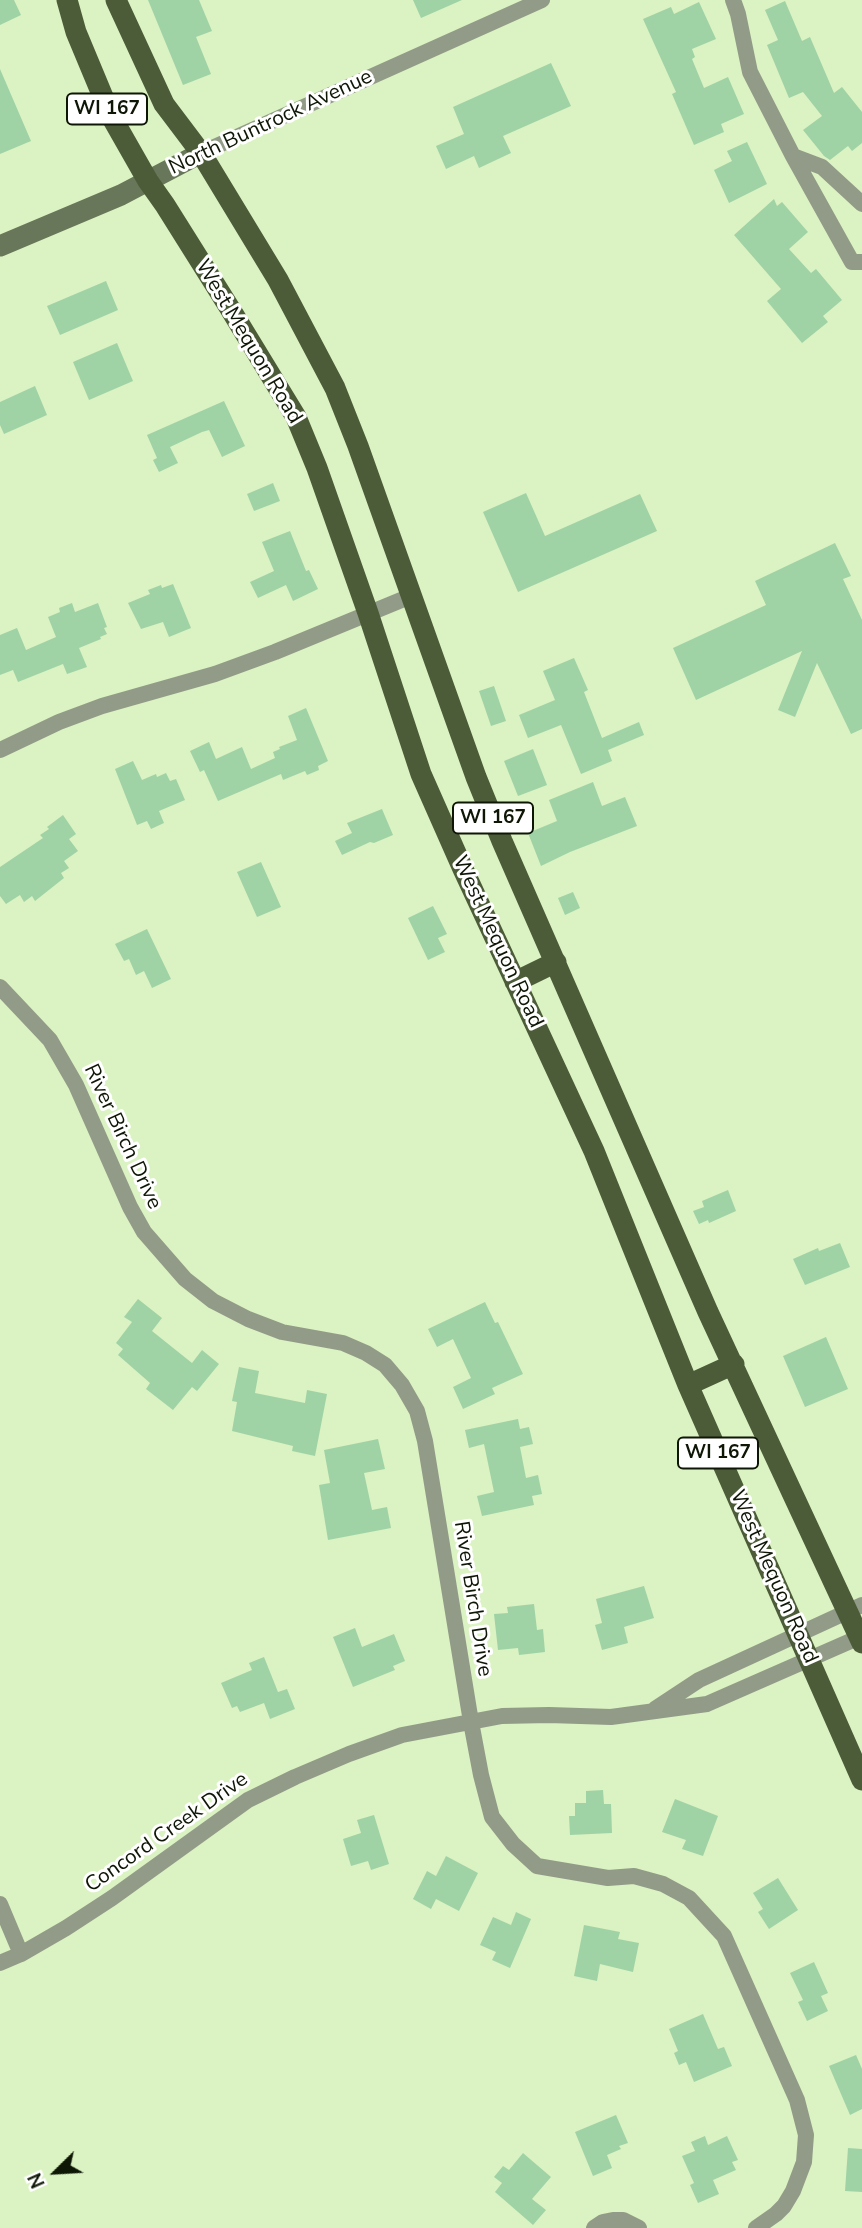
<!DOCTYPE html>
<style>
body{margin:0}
#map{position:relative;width:862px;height:2228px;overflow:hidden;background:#dbf2c2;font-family:"Nunito Sans",sans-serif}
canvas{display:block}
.north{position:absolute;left:21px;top:2137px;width:70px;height:70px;-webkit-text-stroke:5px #fff;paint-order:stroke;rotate:246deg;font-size:19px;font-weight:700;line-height:28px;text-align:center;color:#0e1605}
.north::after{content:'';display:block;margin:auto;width:24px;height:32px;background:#0e1605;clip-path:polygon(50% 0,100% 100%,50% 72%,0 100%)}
</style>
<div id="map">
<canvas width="862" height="2228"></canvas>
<div class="north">N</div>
</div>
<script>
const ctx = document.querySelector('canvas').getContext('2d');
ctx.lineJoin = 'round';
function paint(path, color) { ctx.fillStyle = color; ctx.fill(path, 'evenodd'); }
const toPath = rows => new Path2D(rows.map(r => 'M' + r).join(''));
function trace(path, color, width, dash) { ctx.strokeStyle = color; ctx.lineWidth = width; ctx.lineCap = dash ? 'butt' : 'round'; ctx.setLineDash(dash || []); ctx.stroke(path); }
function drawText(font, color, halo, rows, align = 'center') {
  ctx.font = font + ' "Nunito Sans",sans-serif'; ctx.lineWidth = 6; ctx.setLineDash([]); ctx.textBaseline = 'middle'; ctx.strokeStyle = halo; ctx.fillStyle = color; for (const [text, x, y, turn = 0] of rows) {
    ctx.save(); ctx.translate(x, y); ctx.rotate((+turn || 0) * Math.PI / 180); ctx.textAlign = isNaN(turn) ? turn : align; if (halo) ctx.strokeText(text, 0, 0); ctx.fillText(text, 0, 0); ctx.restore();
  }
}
paint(toPath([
 [0,0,14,0,21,15,0,25],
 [148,0,199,0,212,31,196,37,211,74,183,85],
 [413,0,462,0,421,18],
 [785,1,802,41,810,37,834,93,842,87,862,112,862,143,852,151,848,146,830,160,824,156,803,130,822,116,803,92,789,98,767,45,778,40,765,10],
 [699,2,716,39,692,49,695,57,692,59,704,88,728,77,744,114,721,124,724,132,694,145,672,94,676,92,643,19,671,7,674,14],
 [551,63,571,106,503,136,511,153,479,168,474,156,446,169,436,146,464,134,453,107],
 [0,69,31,141,0,154],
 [747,142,767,184,729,203,714,170,732,161,727,151],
 [774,199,777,206,782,202,808,232,789,249,811,273,816,269,842,300,823,316,828,322,802,343,767,301,781,289,734,235],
 [106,281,118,310,60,335,47,306],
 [117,343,133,381,89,400,73,362],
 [35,386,47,415,4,434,0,425,0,402],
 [224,401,245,446,222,457,209,430,202,432,170,447,178,463,159,472,153,460,157,458,147,435],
 [273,483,280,501,254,511,247,494],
 [526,493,545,536,640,494,657,531,518,592,483,512],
 [290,531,306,571,309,570,318,589,293,601,286,585,258,598,250,582,274,571,262,542],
 [835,543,851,576,843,579,862,620,862,729,851,734,817,663,795,717,778,710,802,651,696,700,673,648,766,605,755,581],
 [173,584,191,628,169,637,163,622,141,629,128,603,150,594,148,590,161,585,162,588],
 [72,603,75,612,98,603,107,627,104,628,107,634,100,637,101,639,79,648,87,667,67,674,63,664,18,682,13,670,0,675,0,635,17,628,26,650,56,637,48,617,60,612,59,608],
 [574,658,588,690,584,692,602,738,639,722,644,735,608,750,612,761,581,774,561,725,528,738,519,715,555,700,543,671],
 [494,686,506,721,491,726,479,691],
 [306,708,328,761,318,766,319,770,307,775,305,771,283,780,281,774,218,801,204,770,200,772,190,751,209,742,216,759,242,747,251,769,275,758,273,752,280,749,279,747,297,740,288,716],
 [533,749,547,785,518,796,504,761],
 [133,761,142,780,156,774,157,777,166,773,170,781,176,779,185,800,159,811,164,823,151,829,147,821,137,825,115,769],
 [593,782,602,806,625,797,637,826,570,852,541,866,528,833,557,821,549,800],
 [382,809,393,835,374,843,370,842,342,855,335,841,352,833,347,823],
 [63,815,76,834,69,839,78,851,64,861,69,868,61,873,64,878,35,901,32,896,24,902,20,895,6,904,0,896,0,867,43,838,40,835,49,829,47,827],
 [261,862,281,907,257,917,237,872],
 [573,892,580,908,565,915,558,898],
 [433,906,447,934,438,938,445,952,428,960,408,918],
 [147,929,171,979,152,988,144,971,136,975,129,959,124,961,115,944],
 [728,1190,736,1211,709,1223,708,1220,699,1224,693,1211,704,1207,702,1201],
 [840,1243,850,1267,805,1285,793,1259,818,1248,819,1251],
 [138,1299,162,1318,152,1331,192,1363,202,1350,219,1364,197,1391,192,1387,173,1410,146,1389,150,1383,118,1355,123,1349,116,1343,132,1322,124,1317],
 [485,1302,495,1323,498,1322,523,1374,492,1388,495,1394,463,1409,453,1387,471,1378,453,1339,437,1347,428,1329],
 [826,1337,848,1389,805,1407,783,1356],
 [239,1367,259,1371,255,1393,305,1403,307,1390,327,1394,315,1456,292,1451,293,1446,232,1431,237,1402,232,1401],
 [518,1419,520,1429,529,1427,533,1444,520,1447,526,1478,538,1475,542,1494,532,1496,534,1505,482,1516,477,1496,494,1492,484,1444,469,1448,465,1430],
 [378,1439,385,1469,364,1473,372,1510,387,1507,391,1528,328,1540,319,1485,330,1483,324,1450],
 [644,1586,654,1618,624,1627,628,1643,602,1650,595,1625,602,1623,596,1599],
 [534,1604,537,1630,543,1629,545,1652,519,1655,518,1648,498,1650,494,1614,508,1613,507,1607],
 [355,1628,362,1647,394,1634,405,1661,393,1666,395,1670,353,1687,333,1637],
 [264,1657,278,1692,287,1689,295,1709,270,1719,264,1703,240,1712,237,1706,232,1708,221,1683,252,1670,249,1663],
 [603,1790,604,1804,611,1804,612,1833,570,1835,569,1816,575,1816,575,1803,586,1803,586,1791],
 [675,1799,718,1816,703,1856,682,1849,686,1840,662,1832],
 [374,1815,389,1864,371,1870,368,1861,351,1866,343,1839,361,1833,357,1820],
 [446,1856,478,1873,459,1911,436,1899,431,1909,413,1899,427,1871,436,1876],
 [778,1878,798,1910,769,1929,758,1912,763,1909,753,1893],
 [516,1912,531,1919,510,1968,492,1960,496,1952,480,1945,493,1917,511,1925],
 [584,1925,620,1932,618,1939,639,1943,633,1972,600,1964,597,1981,574,1976],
 [814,1962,828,1993,821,1996,828,2011,807,2021,798,2002,803,2000,790,1973],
 [703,2014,718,2049,724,2047,732,2066,694,2082,686,2062,679,2065,674,2053,678,2051,669,2029],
 [856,2055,862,2069,862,2109,850,2115,829,2066],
 [616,2115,628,2143,619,2146,621,2149,607,2155,612,2168,593,2176,575,2132],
 [705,2136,708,2145,727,2136,738,2160,732,2162,736,2170,713,2180,719,2194,698,2203,690,2185,694,2183,682,2156,695,2151,691,2142],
 [848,2148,862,2149,862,2192,845,2191],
 [523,2153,551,2177,532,2199,546,2210,533,2225,495,2192,502,2183,494,2177,503,2166,509,2170]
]), '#9fd3a6');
trace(toPath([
 [733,0,738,14,750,72,793,156,852,262,862,262],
 [201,153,542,0],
 [793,156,822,167,862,204],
 [0,750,59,722,102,706,215,674,275,652,411,596],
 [0,987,50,1040,76,1085,130,1207,144,1232,185,1279,213,1301,248,1319,282,1332,343,1343,366,1353,385,1365,402,1385,417,1411,425,1441,471,1722,481,1775,492,1817,513,1844,537,1866,608,1878,634,1876,663,1884,689,1898,724,1936,797,2100,806,2135,804,2162,793,2191,784,2206,776,2214,756,2228],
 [655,1709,699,1680,862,1605],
 [0,1904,21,1954],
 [0,1963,21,1954,66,1928,112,1898,248,1800,295,1777,349,1754,402,1735,502,1716,549,1715,611,1717,707,1704,862,1636],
 [594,2228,603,2222,613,2220,623,2220,639,2228]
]), '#929b88', 16);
trace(toPath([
 [0,246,121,195,201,153]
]), '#687659', 21);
trace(toPath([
 [67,0,76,32,111,116,148,181,165,205,229,307,296,417,317,468,368,613,421,774,463,869,594,1151,688,1385,862,1780],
 [116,0,164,104,201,153,278,280,335,388,358,446,476,777,502,841,708,1312,862,1643],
 [515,982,556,962],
 [688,1385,734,1364]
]), '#4c5c39', 21);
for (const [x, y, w] of [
 [107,109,80],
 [493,818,80],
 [718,1453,80]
]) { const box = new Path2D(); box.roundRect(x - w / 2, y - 15.5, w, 31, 5); ctx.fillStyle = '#fff'; ctx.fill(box); trace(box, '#0e1605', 2); }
drawText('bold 19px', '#0e1605', null, [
 ["WI 167",107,109],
 ["WI 167",493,818],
 ["WI 167",718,1453]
]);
drawText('21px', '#0e1605', '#fff', [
 ["North Buntrock Avenue",271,123,-25],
 ["West Mequon Road",248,342,59],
 ["West Mequon Road",497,942,65],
 ["River Birch Drive",122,1137,65],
 ["West Mequon Road",773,1577,66],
 ["River Birch Drive",472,1599,81],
 ["Concord Creek Drive",167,1833,-35]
]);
</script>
